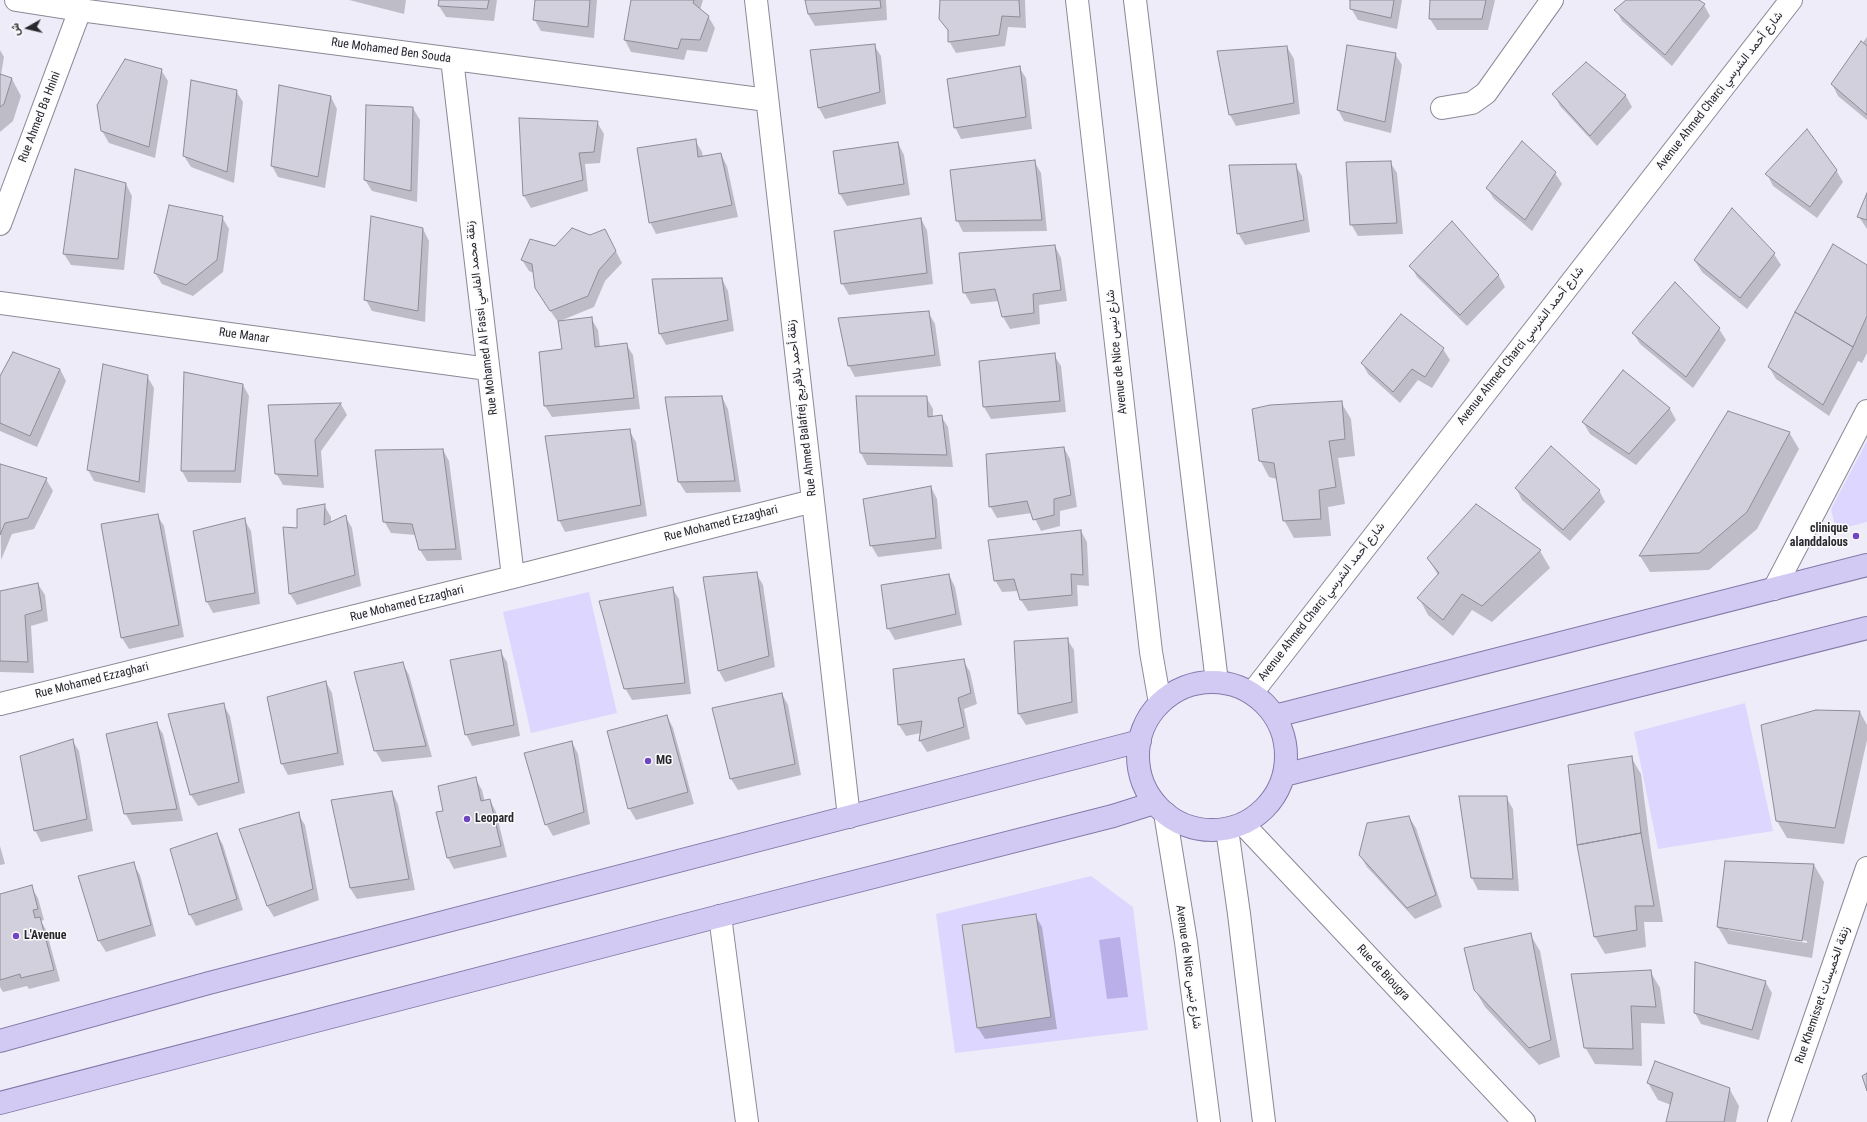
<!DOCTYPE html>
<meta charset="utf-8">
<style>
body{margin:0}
#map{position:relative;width:1867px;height:1122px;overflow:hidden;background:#eeecf9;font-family:"Roboto Condensed",Vazirmatn,sans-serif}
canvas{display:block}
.north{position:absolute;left:8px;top:8px;width:40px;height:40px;-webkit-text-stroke:3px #fbfbfe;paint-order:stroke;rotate:262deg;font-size:11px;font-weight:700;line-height:16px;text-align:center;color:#28272c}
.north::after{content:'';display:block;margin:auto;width:14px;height:18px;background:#28272c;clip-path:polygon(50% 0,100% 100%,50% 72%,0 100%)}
</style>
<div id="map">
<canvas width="1867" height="1122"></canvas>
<div class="north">ش</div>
</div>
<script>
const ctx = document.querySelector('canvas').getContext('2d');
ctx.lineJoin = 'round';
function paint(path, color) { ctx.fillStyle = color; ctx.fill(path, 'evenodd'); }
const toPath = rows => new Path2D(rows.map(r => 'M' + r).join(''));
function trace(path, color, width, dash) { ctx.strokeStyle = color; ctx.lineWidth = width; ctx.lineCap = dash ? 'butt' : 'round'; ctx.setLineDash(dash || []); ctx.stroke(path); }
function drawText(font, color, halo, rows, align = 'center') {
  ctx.font = font + ' "Roboto Condensed",Vazirmatn,sans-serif'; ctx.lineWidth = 3; ctx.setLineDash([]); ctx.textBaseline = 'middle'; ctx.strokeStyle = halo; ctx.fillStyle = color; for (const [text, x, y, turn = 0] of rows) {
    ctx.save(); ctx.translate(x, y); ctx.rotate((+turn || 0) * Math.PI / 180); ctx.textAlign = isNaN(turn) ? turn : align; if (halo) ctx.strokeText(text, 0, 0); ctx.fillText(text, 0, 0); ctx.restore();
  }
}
paint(toPath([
 [1867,441,1867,522,1836,530,1831,509],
 [589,592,617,713,531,733,503,612],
 [1745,703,1773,831,1658,849,1634,732],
 [1091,876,1133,907,1148,1030,955,1053,936,914],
 [1036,914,1051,1017,977,1028,962,925]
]), '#ddd6fe');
paint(toPath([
 [1120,937,1128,997,1107,999,1099,940]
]), '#baafe8');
paint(toPath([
 [349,0,406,0,404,14],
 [440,0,497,0,494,21,446,17,439,6],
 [536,0,597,0,594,38,541,31,534,19],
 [632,0,703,0,700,10,708,16,715,28,707,52,687,50,684,60,631,52,625,40],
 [806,0,886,0,887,20,815,26,808,14],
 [941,0,1025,0,1026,28,1008,27,1005,46,956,53,949,41,949,33,940,19],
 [1351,0,1402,0,1397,29,1358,20,1351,8],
 [1431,0,1495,0,1488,30,1437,30,1430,19],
 [1627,0,1698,0,1704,5,1710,16,1672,66,1622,21,1616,10],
 [1867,37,1867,120,1838,96,1832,84],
 [874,45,881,56,886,104,825,119,819,108],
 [1287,47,1294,59,1300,114,1236,126,1230,115],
 [0,50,4,57,1,75,12,79,21,96,13,121,0,132],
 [1395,54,1402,65,1391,133,1344,121,1338,110],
 [1586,63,1626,96,1632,107,1597,146,1560,106,1554,94],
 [1019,67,1026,78,1032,129,961,139,955,127],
 [161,70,168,81,155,158,109,143,102,131],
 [280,87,331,97,337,109,325,188,278,177,272,166],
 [236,91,243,102,234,183,191,167,184,156],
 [413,108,420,120,417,202,372,191,365,180],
 [520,119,597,122,604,134,600,163,585,164,588,191,531,208,524,196],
 [695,140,702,152,703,157,721,154,727,166,738,217,656,234,650,222],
 [898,143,904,155,910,195,847,206,840,194,834,152],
 [1034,161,1041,173,1047,231,963,232,957,220],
 [1390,162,1397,173,1403,234,1358,236,1351,224],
 [1295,165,1302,176,1310,232,1245,245,1238,233],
 [1836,170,1843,182,1817,218,1773,186,1767,174],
 [1555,173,1562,184,1532,231,1494,199,1487,188],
 [126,184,132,196,124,270,71,265,64,254],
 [1867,195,1867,229,1859,217],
 [222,217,229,229,223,272,193,296,162,284,155,273],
 [921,219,927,230,933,284,849,295,842,283],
 [1452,222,1499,276,1505,287,1467,326,1417,277,1411,266],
 [423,229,429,241,425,322,372,311,366,300],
 [605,230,622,263,605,281,594,307,560,321,591,318,598,330,600,347,626,344,633,355,640,409,552,417,545,406,563,350,559,321,558,322,543,300,534,273,529,271,522,260],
 [1055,246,1061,258,1067,301,1039,305,1040,324,1010,329,1003,317,999,301,971,304,964,292],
 [1774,254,1781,265,1747,309,1702,272,1695,261],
 [1867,266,1867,353,1862,363,1858,361,1829,416,1776,379,1769,367],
 [722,279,728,291,734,331,666,345,660,334],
 [928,312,935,324,941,366,855,377,849,366],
 [1719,329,1726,340,1693,388,1640,344,1633,333],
 [1443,349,1450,360,1432,388,1418,380,1400,403,1368,374,1362,363],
 [1054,355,1061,366,1066,412,991,419,984,407,980,362],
 [60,369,66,381,37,447,0,431,0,378],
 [1623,371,1670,409,1676,420,1636,465,1590,434,1583,422],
 [147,376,154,388,145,493,94,481,88,470],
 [243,385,249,396,241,483,188,482,182,471],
 [722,397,728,409,741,492,686,493,679,482],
 [857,397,926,397,933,409,933,417,941,416,948,427,953,467,867,465,861,453],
 [1341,402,1351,419,1355,456,1338,458,1345,504,1328,507,1331,536,1294,538,1284,520,1277,479,1269,477,1260,460],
 [341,404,347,415,321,451,324,488,283,485,276,473,270,406],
 [629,430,636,442,647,516,565,532,559,520],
 [1789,432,1799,449,1757,529,1709,570,1650,572,1640,556],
 [1064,448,1070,459,1077,507,1060,511,1060,526,1041,531,1032,513,997,518,990,506],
 [443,450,449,461,462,560,427,561,420,550,416,535,391,533,384,521],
 [0,465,46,479,53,491,34,529,12,534,1,560],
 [931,487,937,499,942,549,878,557,871,545],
 [1516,488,1599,490,1605,502,1570,541,1522,500],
 [324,505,331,517,331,523,345,516,352,528,361,586,297,605,290,594,284,528,298,529],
 [157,515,164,526,184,637,129,649,122,638,103,525],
 [244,519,251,531,260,604,213,613,207,602],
 [1081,531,1087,542,1089,586,1077,585,1078,606,1028,611,1021,600,1018,591,1002,592,995,580],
 [1540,551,1550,568,1492,622,1472,610,1453,636,1428,615,1419,598,1438,575,1428,558],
 [756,573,763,585,775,667,725,682,719,671,704,578],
 [949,575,955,587,962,625,895,640,888,628],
 [38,584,45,595,48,621,31,626,34,673,0,672,0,592],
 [672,588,679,599,691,694,632,700,625,688],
 [1067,639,1074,650,1078,713,1026,725,1019,714,1015,642],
 [500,651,507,662,520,736,472,746,466,734],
 [963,660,970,672,977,704,964,709,970,739,927,752,920,741,921,733,906,736,899,725,894,670],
 [403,664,409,675,432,757,382,762,375,750],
 [326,682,332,693,344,765,288,775,282,764],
 [782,694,788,705,801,775,738,790,731,779,713,709],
 [223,704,230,716,245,793,198,806,191,795,169,714],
 [1860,712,1867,725,1867,740,1844,844,1787,838,1777,821],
 [667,716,673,728,694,804,636,820,629,808],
 [156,723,163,734,183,821,132,825,125,813],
 [72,740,79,751,93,831,41,842,35,830],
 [572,742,578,754,590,824,553,836,546,824],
 [1631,757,1641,774,1651,851,1663,922,1644,922,1646,947,1605,954,1595,937,1578,845],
 [475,778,482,790,485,802,490,800,496,812,507,857,454,869,448,858,445,811],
 [392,792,398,804,415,890,357,899,350,888,332,801],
 [1460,797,1506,797,1513,809,1519,891,1478,890,1472,878],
 [298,814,305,825,319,900,274,917,267,906,240,830],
 [1409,817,1416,828,1442,907,1415,919,1367,867,1360,855],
 [217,834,223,845,243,910,196,926,190,915],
 [0,846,5,864,0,865],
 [133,864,140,875,156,936,106,952,99,941,79,876],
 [1814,865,1824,882,1812,958,1728,944,1718,927],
 [1728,928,1807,941,1807,943,1728,930],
 [31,887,38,898,44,920,41,921,46,930,60,981,29,989,27,986,3,992,0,987,0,895],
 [1035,915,1042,927,1057,1029,985,1039,978,1028],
 [1530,934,1540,951,1560,1057,1539,1065,1485,1007,1475,990],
 [1650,971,1660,988,1665,1024,1641,1023,1642,1066,1595,1064,1585,1047],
 [1765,981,1772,993,1759,1040,1701,1024,1695,1013],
 [1648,1083,1729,1088,1739,1106,1736,1122,1667,1122,1671,1105,1658,1100]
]), '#0003');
const building = toPath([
 [439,0,489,0,487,9,438,6,439,0],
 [535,0,590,0,588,27,533,20,535,0],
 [631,0,694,0,693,3,709,16,700,40,681,39,678,49,624,40,631,0],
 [805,0,880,0,881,8,808,14,805,0],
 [940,0,1019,0,1020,17,1002,16,999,35,948,42,948,30,939,19,940,0],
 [1350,0,1394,0,1391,18,1350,9,1350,0],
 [1430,0,1486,0,1482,19,1429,19,1430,0],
 [1626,0,1699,0,1705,4,1665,55,1614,10,1626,0],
 [1861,41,1867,46,1867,115,1831,84,1861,41],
 [875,44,880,92,818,108,810,50,875,44],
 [1347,45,1396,53,1385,122,1337,110,1347,45],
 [1287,46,1294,103,1229,115,1217,51,1287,46],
 [125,59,162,69,149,147,101,131,97,105,125,59],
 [1586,62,1626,95,1590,136,1552,94,1586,62],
 [1020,66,1026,117,954,128,947,79,1020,66],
 [0,74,12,78,4,104,0,107,0,74],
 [191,80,237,90,227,172,183,156,191,80],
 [279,85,331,96,318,177,271,166,279,85],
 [366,105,413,107,411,191,364,180,366,105],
 [519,118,598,121,594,152,579,153,583,180,523,196,519,118],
 [1807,129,1837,170,1810,207,1765,174,1807,129],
 [696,139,698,157,721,153,732,205,649,223,637,148,696,139],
 [1522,141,1556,172,1525,220,1486,188,1522,141],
 [898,142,904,184,839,194,833,151,898,142],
 [1035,160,1042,220,956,221,950,170,1035,160],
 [1391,161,1397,223,1350,225,1346,162,1391,161],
 [1296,164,1304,220,1237,234,1229,165,1296,164],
 [75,169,126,183,118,259,63,254,75,169],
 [1867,193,1867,220,1857,217,1867,193],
 [169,205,223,216,217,260,186,285,154,273,169,205],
 [1732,208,1775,253,1740,298,1694,260,1732,208],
 [371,216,423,228,418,311,364,300,371,216],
 [921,218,927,273,841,284,834,231,921,218],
 [1452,221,1499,275,1460,315,1409,266,1452,221],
 [572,228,590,235,605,229,616,251,599,270,588,296,550,311,535,288,532,264,521,260,530,239,555,246,572,228],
 [1833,244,1867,265,1867,316,1853,347,1795,312,1833,244],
 [1055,245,1061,290,1033,294,1034,313,1002,317,995,289,963,293,959,253,1055,245],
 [722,278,728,320,659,334,652,279,722,278],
 [1675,282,1720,328,1686,377,1632,333,1675,282],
 [929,311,935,355,848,366,838,318,929,311],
 [1795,312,1853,347,1823,405,1768,367,1795,312],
 [1401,314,1444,348,1425,377,1412,369,1393,392,1361,363,1401,314],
 [592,317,595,347,627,343,634,398,544,406,539,352,562,349,558,321,592,317],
 [13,352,60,369,30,436,0,423,0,376,13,352],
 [1055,353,1060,401,983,407,979,361,1055,353],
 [103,364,148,375,139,482,87,470,103,364],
 [1623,370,1670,408,1629,454,1582,422,1623,370],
 [184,372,243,384,235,471,181,471,184,372],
 [722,396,735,481,678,482,665,397,722,396],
 [856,396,927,396,928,417,942,415,947,455,860,453,856,396],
 [1342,401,1345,439,1329,441,1336,487,1319,490,1321,519,1283,521,1274,463,1259,461,1252,409,1270,405,1342,401],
 [341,403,315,440,318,476,275,474,268,405,341,403],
 [1728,411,1790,432,1747,512,1699,553,1639,556,1728,411],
 [630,429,641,505,558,521,545,436,630,429],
 [1551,446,1600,490,1563,530,1515,488,1551,446],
 [1064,447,1071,495,1054,499,1054,515,1033,520,1027,501,989,507,986,454,1064,447],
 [443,449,456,549,419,550,412,524,383,522,375,450,443,449],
 [0,464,47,478,28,518,5,523,0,535,0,464],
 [931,486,936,538,870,546,863,499,931,486],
 [325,504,324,525,346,515,355,575,289,594,283,527,297,528,297,509,325,504],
 [1476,504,1541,550,1482,606,1462,594,1443,620,1417,598,1439,573,1427,558,1476,504],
 [158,514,179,625,121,638,101,524,158,514],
 [245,518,255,593,206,602,193,531,245,518],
 [1081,530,1083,575,1071,574,1072,595,1020,600,1014,579,994,581,988,540,1081,530],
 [757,572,769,656,718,671,703,577,757,572],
 [949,574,956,614,887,629,881,585,949,574],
 [38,583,42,610,25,615,28,662,0,661,0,591,38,583],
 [673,587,685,683,624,689,599,601,673,587],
 [1068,638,1072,702,1018,714,1014,641,1068,638],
 [501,650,514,725,465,735,450,660,501,650],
 [964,659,971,693,958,698,964,727,919,741,922,721,898,725,893,669,964,659],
 [403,662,426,746,374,751,354,672,403,662],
 [326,681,338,753,281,764,267,697,326,681],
 [782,693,795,764,730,779,712,708,782,693],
 [224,703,239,782,190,795,168,714,224,703],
 [1816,710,1860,711,1835,828,1776,821,1761,725,1816,710],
 [667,715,688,792,628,809,607,731,667,715],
 [157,722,177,809,124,814,106,734,157,722],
 [73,739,87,819,34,831,20,756,73,739],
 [572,741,584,812,545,825,524,753,572,741],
 [1632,756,1641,833,1577,845,1568,765,1632,756],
 [476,777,481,801,490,799,501,846,447,858,436,812,443,811,438,786,476,777],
 [392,791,409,879,350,888,331,800,392,791],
 [1459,796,1507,796,1513,879,1471,878,1459,796],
 [299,812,313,889,267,906,239,829,299,812],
 [1409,816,1436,895,1407,908,1359,855,1367,823,1409,816],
 [217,833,237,899,189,915,170,849,217,833],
 [1641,833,1654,906,1635,906,1637,930,1594,937,1577,845,1641,833],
 [1725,861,1814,864,1802,941,1717,927,1725,861],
 [134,862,151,925,98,941,78,876,134,862],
 [32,885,38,909,33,910,35,918,40,917,54,970,21,978,20,974,0,980,0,894,32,885],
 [1036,914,1051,1017,977,1028,962,925,1036,914],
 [1531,933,1551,1040,1529,1048,1474,990,1464,948,1531,933],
 [1695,962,1766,981,1752,1030,1694,1013,1695,962],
 [1651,970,1656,1007,1631,1006,1633,1049,1584,1048,1571,974,1651,970],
 [1655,1061,1730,1088,1724,1122,1666,1122,1673,1093,1647,1083,1655,1061],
 [1867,1073,1867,1091,1862,1076,1867,1073]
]);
paint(building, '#d2d0dd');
trace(building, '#8d8c97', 1);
const minor = toPath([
 [16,0,80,10,767,100],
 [756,0,849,817],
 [1077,0,1151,652,1160,703],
 [1135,0,1217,682],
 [452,59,513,577],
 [1442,108,1472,103,1486,93,1552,0],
 [0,224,80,10],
 [0,303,488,369],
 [1774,589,1867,411],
 [1252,693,1791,0],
 [0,704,513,577,813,501],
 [1165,813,1186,942,1209,1122],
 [1243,824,1524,1122],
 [1227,829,1239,914,1264,1122],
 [720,916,747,1122],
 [1779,1122,1867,868]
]);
const major = toPath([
 '1138 756a74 74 0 1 1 148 0a74 74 0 1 1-148 0Z',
 [1275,716,1867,565],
 [1284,775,1867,628],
 [0,1041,209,983,1140,741],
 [0,1103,720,916,1113,816,1154,803]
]);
trace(minor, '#8b8995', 24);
trace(major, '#847aa9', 24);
trace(minor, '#fff', 22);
trace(major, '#d3caf4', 22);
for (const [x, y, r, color] of [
 [1856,536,4,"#6d47bf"],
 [648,761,4,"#6d47bf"],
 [467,819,4,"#6d47bf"],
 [16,936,4,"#6d47bf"]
]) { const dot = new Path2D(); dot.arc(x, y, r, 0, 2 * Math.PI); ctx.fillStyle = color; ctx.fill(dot); trace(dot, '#fbfbfe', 1.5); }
drawText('12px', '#28272c', '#fbfbfe', [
 ["Rue Mohamed Ben Souda",391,51,8],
 ["Avenue Ahmed Charci شارع أحمد الشرسي",1720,91,-52],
 ["Rue Ahmed Ba Hnini",40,117,-69],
 ["Rue Mohamed Al Fassi زنقة محمد الفاسي",482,318,-97],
 ["Rue Manar",244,336,8],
 ["Avenue Ahmed Charci شارع أحمد الشرسي",1521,346,-52],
 ["Avenue de Nice شارع نيس",1117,352,-96],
 ["Rue Ahmed Balafrej زنقة أحمد بلافريج",802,408,-97],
 ["Rue Mohamed Ezzaghari",721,524,-14],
 ["Avenue Ahmed Charci شارع أحمد الشرسي",1322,602,-52],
 ["Rue Mohamed Ezzaghari",407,604,-14],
 ["Rue Mohamed Ezzaghari",92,681,-14],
 ["Avenue de Nice شارع نيس",1188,967,82],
 ["Rue de Biougra",1383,973,47],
 ["Rue Khemisset زنقة الخميسات",1823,995,-71]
]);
drawText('bold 12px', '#28272c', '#fbfbfe', [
 ["clinique",1848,529,"right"],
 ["alanddalous",1848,543,"right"],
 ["MG",656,761],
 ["Leopard",475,819],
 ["L'Avenue",24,936]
], 'left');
</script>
